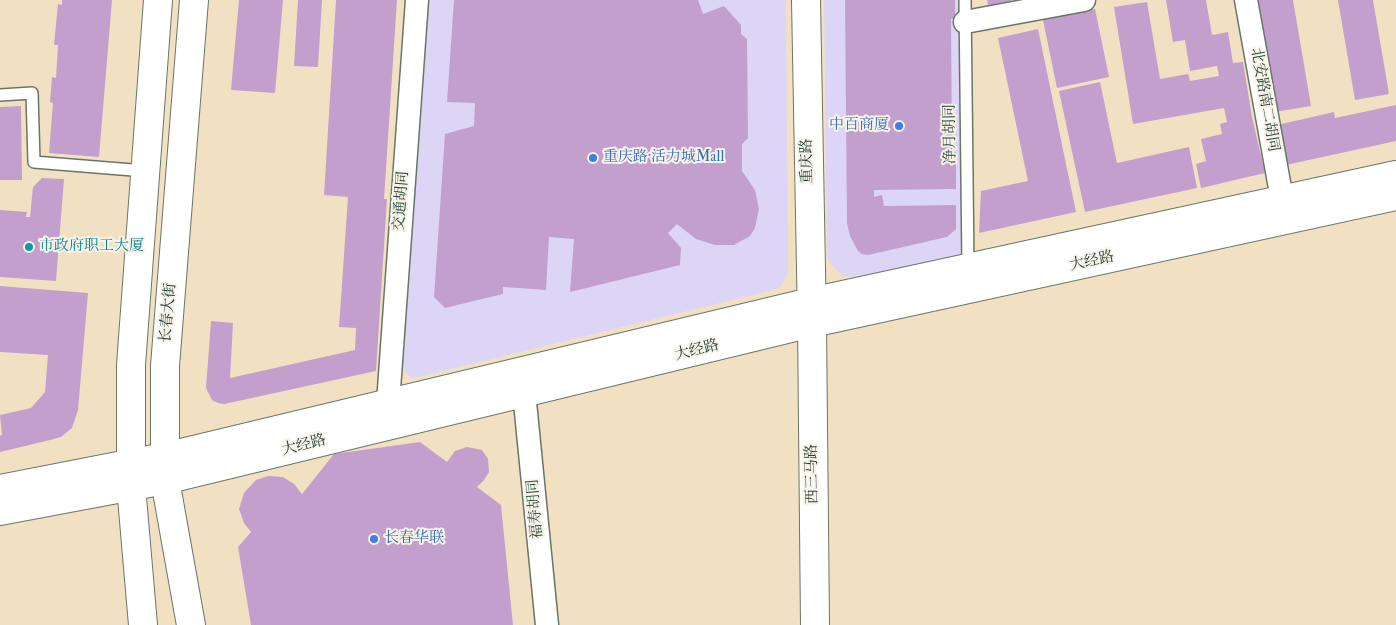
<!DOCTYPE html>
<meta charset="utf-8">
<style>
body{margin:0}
canvas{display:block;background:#f2e0c3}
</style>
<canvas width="1396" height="625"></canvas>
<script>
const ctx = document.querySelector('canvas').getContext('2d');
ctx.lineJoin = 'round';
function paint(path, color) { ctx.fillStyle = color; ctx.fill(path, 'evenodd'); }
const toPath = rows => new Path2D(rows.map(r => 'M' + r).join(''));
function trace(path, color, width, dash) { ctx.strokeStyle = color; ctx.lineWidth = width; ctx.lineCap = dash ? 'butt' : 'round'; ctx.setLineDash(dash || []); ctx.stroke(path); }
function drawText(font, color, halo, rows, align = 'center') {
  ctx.font = font + ' "IM FELL Double Pica","Noto Serif SC",serif'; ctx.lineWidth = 4; ctx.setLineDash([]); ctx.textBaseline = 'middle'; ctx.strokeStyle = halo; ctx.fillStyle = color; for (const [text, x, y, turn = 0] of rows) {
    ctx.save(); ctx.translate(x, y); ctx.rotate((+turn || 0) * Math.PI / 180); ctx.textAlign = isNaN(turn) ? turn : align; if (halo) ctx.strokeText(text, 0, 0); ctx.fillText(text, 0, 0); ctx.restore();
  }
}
paint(toPath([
 [426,0,786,0,788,268,787,275,781,286,777,289,418,377,412,377,406,374,402,366],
 [824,0,959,0,962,254,859,277,844,276,838,272,830,262,827,256]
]), '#ddd5f6');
paint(toPath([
 [62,0,112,0,99,157,49,153,53,103,50,102,52,77,56,78,58,45,54,45,58,4,62,5],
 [239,0,283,0,275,93,231,90],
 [298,0,322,0,318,67,294,66],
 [336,0,397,0,384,199,387,199,376,371,224,404,218,403,212,400,206,388,211,321,233,323,230,378,355,350,356,328,339,327,348,197,324,195],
 [454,0,698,0,703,14,724,6,741,25,741,34,747,39,748,138,742,144,742,171,755,190,759,209,755,228,750,236,734,245,715,245,696,239,677,224,668,233,681,248,680,265,570,292,574,239,549,237,546,290,503,287,503,294,445,308,434,297,445,134,474,126,475,103,447,102],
 [845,0,955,0,955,19,951,19,952,152,956,152,956,189,874,190,874,197,882,195,884,206,956,205,956,229,947,237,868,255,862,254,858,251,850,236,847,223],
 [987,0,1011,0,1011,1,988,5],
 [1166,0,1206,0,1212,35,1228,32,1233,63,1243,62,1252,117,1265,173,1201,188,1196,164,1206,161,1201,139,1222,134,1220,124,1227,122,1224,108,1133,124,1114,7,1147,2,1160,79,1188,74,1190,81,1219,76,1217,66,1190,71,1185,40,1173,42],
 [1256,0,1293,0,1311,106,1275,112],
 [1338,0,1373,0,1389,94,1355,100],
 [1095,9,1109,77,1057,88,1043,20],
 [1038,29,1076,212,979,233,981,191,1028,181,998,38],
 [1100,82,1117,163,1189,147,1197,188,1085,212,1059,91],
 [1396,105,1396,141,1286,165,1277,125,1334,112,1335,118],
 [21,106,22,180,0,180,0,107],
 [42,178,64,179,56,281,0,277,0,210,27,212,26,217,30,217,33,187],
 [0,286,88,293,78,410,72,428,61,437,54,439,0,452,0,436,2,435,0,415,31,408,45,392,48,355,0,352],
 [420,442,447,462,455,451,467,447,482,450,488,459,489,472,484,480,477,487,501,505,513,625,251,625,238,547,251,532,244,523,239,509,244,493,256,480,268,476,283,477,294,484,302,494,334,454]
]), '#c39fce');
const service = toPath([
 [965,0,968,267],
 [0,95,32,93,34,162,145,171]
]);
const minor = toPath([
 [1246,0,1282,199],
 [965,22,1084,0],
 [524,392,547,625],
 [388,403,417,0]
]);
const tertiary = toPath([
 [812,323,815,625]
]);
const secondary = toPath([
 [806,0,812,323]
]);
const primary = toPath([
 [0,489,164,457,810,302,1396,175],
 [0,511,165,480,812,323,1396,196],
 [143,625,131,486,131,365,158,0],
 [191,625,165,480,165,366,194,0]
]);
trace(service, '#697666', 14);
trace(minor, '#697666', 25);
trace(tertiary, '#697666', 30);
trace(secondary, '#697666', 30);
trace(primary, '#697666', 30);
trace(service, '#fff', 11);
trace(minor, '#fff', 22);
trace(tertiary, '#fff', 28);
trace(secondary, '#fff', 28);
trace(primary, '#fff', 28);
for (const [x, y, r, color] of [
 [899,126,5,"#3f7fe0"],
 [593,158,5,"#3f7fe0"],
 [29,247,5,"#0f9aa8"],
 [374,539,5,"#3f7fe0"]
]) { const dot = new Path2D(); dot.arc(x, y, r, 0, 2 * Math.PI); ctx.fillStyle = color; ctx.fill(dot); trace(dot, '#f7f3e8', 2); }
drawText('15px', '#1f3d34', '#f7f3e8', [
 ["北安路南二胡同",1264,100,80],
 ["净月胡同",951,134,-91],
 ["重庆路",808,161,-91],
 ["交通胡同",402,201,-86],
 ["大经路",1092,262,-12],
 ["长春大街",169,313,-85],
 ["大经路",697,351,-14],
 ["大经路",304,446,-14],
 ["西三马路",813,474,-91],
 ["福寿胡同",536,509,-95]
]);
drawText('15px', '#366cbe', '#f7f3e8', [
 ["中百商厦",889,126,"right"],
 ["重庆路·活力城Mall",603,158],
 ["长春华联",384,539]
], 'left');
drawText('15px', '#0d838f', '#f7f3e8', [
 ["市政府职工大厦",39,247]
], 'left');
</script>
